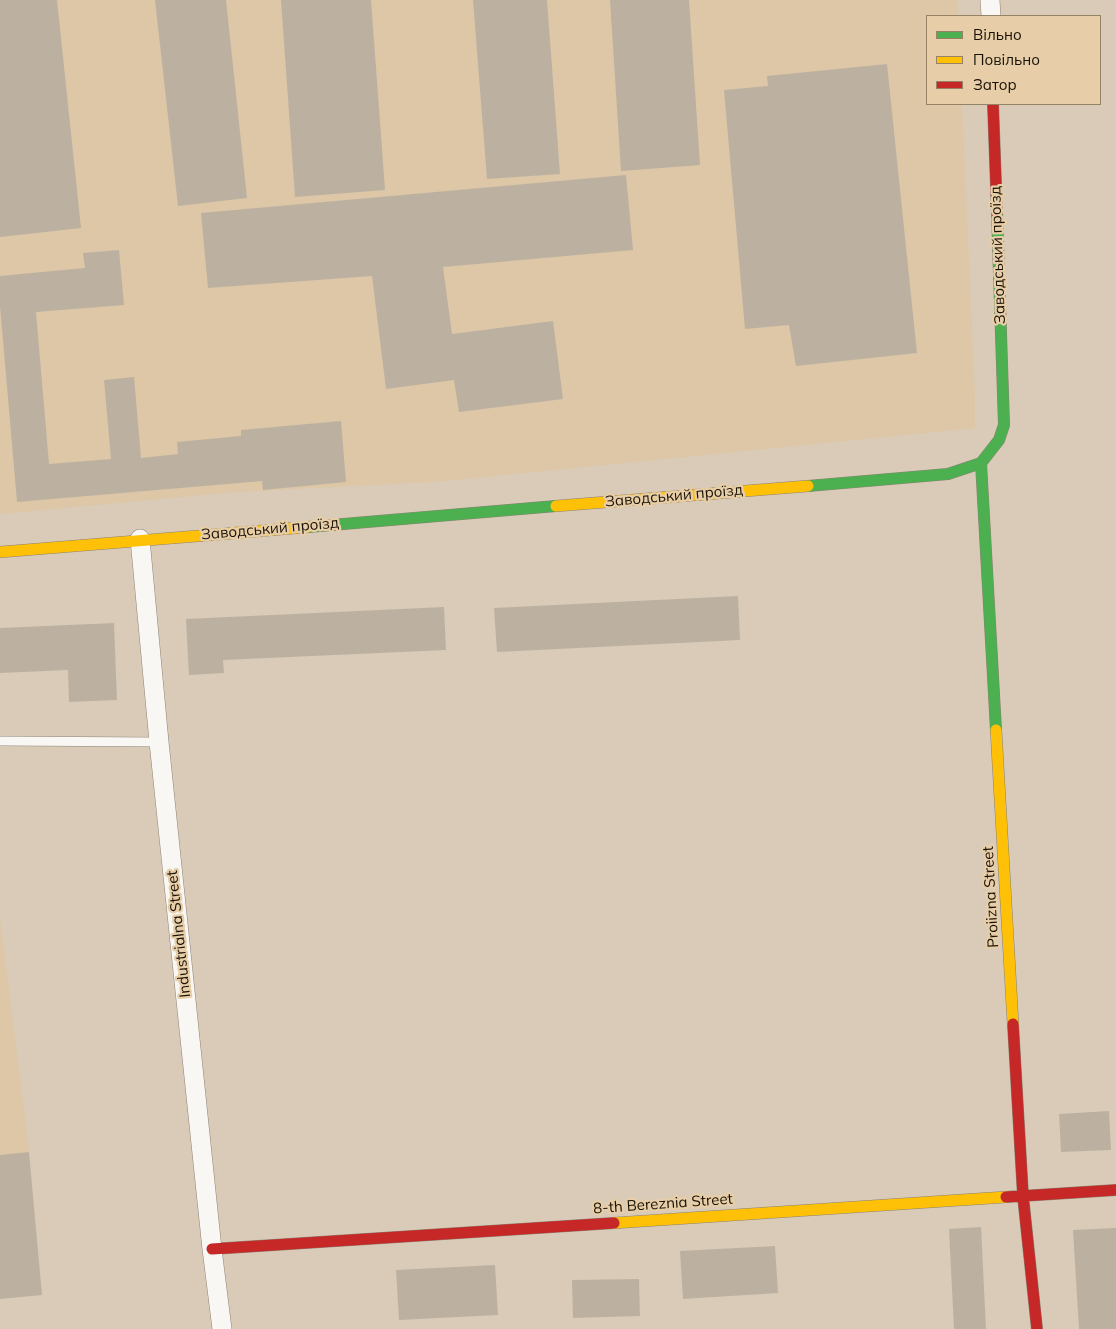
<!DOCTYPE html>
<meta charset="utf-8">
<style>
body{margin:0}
#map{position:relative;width:1116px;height:1329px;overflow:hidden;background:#d9cbb7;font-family:Mulish,sans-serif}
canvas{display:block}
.legend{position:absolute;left:926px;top:15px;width:175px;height:90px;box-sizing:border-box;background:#e7cea9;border:1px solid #958267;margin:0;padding:6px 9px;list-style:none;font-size:15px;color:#191104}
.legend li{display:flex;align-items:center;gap:10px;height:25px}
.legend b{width:25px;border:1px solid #958267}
</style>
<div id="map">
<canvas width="1116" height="1329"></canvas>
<ul class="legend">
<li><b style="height:6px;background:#4caf50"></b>Вільно</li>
<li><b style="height:6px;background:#ffc107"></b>Повільно</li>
<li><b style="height:6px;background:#c62828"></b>Затор</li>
</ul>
</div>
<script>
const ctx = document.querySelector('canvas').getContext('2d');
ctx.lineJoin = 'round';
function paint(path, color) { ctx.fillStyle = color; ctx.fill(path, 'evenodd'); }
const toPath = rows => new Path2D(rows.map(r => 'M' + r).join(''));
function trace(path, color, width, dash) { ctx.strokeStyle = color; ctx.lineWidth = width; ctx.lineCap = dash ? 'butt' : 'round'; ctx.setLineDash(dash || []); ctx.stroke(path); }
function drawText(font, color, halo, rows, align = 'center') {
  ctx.font = font + ' Mulish,sans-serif'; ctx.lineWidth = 4.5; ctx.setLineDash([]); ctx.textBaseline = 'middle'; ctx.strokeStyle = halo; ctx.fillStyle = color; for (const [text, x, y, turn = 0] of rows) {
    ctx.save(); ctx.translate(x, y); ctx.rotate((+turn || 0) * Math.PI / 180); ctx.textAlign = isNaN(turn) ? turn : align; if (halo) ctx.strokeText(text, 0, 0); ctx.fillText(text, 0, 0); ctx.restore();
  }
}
paint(toPath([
 [0,0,957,0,958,16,927,16,927,104,962,104,975,398,975,428,433,482,236,492,0,514],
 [0,920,29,1152,42,1295,0,1299]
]), '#ddc7a6');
paint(toPath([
 [0,0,57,0,81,228,0,237],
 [155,0,226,0,247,198,178,206],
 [281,0,371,0,385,190,295,197],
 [473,0,547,0,560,174,487,179],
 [610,0,689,0,700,165,621,171],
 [887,64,917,353,796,366,789,325,745,329,724,90,768,86,767,76],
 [626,175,633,250,443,267,452,334,553,321,563,399,459,412,454,380,386,389,372,276,208,288,201,213],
 [119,250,124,305,36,312,49,464,111,459,104,380,134,377,141,458,178,454,177,442,241,436,241,430,341,421,346,482,263,490,262,481,17,502,0,306,0,276,85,268,83,253],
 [738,596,740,640,497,652,494,608],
 [444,607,446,650,223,660,224,673,189,675,186,619],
 [114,623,117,700,69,702,68,670,0,673,0,628],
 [1109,1111,1111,1150,1061,1152,1059,1114],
 [29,1152,42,1295,0,1299,0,1155],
 [981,1227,986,1329,954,1329,949,1229],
 [1116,1228,1116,1329,1079,1329,1073,1230],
 [775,1246,778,1293,683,1299,680,1251],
 [495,1265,498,1315,399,1320,396,1270],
 [639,1279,640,1316,573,1318,572,1280]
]), '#bcb1a1');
const lane = toPath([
 [0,741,159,742]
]);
const street = toPath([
 [990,0,991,16],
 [140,539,159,742,212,1249,222,1329]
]);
const fast = toPath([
 [981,463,996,730],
 [808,486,948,474,981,463,999,440,1004,425,997,213],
 [308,527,556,506]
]);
const slow = toPath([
 [556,506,808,486],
 [0,552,308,527],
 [996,730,1013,1024],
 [614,1223,1006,1197]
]);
const jam = toPath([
 [993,104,997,213],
 [1013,1024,1023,1196,1037,1329],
 [1006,1197,1116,1190],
 [212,1249,614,1223]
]);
trace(lane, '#8c8273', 10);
trace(street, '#8c8273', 20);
trace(fast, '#8c8273', 12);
trace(slow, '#8c8273', 12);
trace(jam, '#8c8273', 12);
trace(lane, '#f9f7f4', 9);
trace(street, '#f9f7f4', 19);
trace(fast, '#4caf50', 11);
trace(slow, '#ffc107', 11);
trace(jam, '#c62828', 11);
drawText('15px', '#191104', '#e7cea9', [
 ["Заводський проїзд",998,255,-92],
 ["Заводський проїзд",674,496,-5],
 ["Заводський проїзд",270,529,-5],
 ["Proiizna Street",991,897,-93],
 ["Industrialna Street",179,934,-96],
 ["8-th Bereznia Street",663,1204,-4]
]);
</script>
